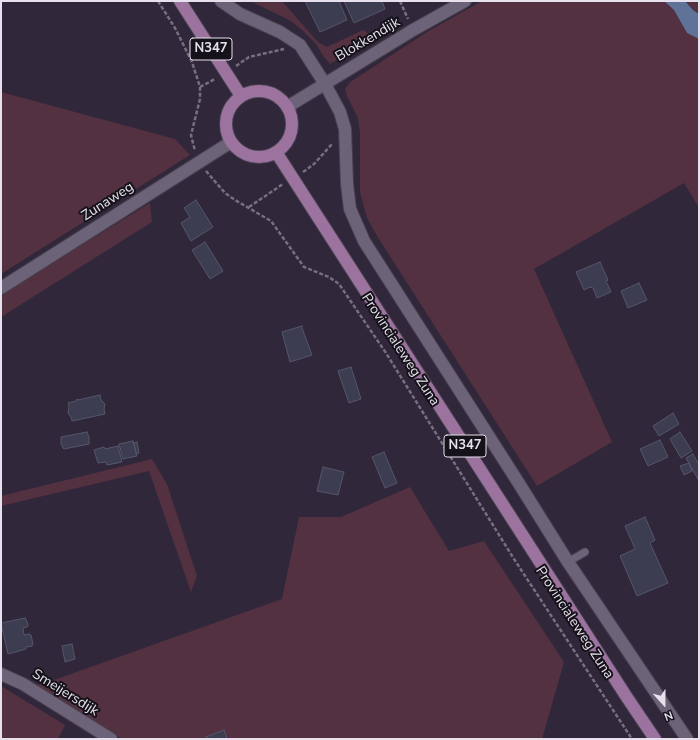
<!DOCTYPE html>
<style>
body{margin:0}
#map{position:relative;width:700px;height:740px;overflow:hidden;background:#30273a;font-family:"Nunito Sans",sans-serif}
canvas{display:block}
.frame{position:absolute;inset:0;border:2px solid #e6e1ed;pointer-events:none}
.north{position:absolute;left:644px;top:684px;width:40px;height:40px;-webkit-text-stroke:3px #16121a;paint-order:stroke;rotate:159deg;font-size:11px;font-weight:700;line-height:16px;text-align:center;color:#e6e1ed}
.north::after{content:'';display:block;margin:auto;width:14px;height:18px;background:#e6e1ed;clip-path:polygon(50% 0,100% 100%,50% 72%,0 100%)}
</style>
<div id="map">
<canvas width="700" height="740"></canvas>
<div class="frame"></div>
<div class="north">N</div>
</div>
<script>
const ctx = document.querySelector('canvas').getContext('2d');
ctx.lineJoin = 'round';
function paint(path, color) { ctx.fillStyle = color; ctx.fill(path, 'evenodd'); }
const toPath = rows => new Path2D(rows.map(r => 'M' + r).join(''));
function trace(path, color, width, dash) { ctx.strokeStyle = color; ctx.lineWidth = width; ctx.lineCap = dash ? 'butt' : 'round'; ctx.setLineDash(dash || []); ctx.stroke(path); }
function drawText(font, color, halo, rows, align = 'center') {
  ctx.font = font + ' "Nunito Sans",sans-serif'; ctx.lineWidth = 4; ctx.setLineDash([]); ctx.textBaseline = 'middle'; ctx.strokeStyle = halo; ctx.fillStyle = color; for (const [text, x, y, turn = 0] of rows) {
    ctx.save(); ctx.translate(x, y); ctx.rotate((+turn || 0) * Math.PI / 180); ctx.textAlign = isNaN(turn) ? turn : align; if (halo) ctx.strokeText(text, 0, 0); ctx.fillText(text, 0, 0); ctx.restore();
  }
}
paint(toPath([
 [250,1,282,1,318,42,327,47,363,30,371,35,387,27,389,21,392,19,394,26,330,64,324,57,316,44,303,31,291,21],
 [482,1,664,1,674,10,687,33,699,39,699,208,684,183,534,269,612,442,537,486,377,236,367,218,360,192,360,134,358,118,347,96,345,89,350,82,427,32],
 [685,1,699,1,699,14,693,10],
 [1,92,175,139,190,155,1,274],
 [150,203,152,222,1,317,1,296,56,261],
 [152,459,167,484,197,576,191,592,149,471,1,506,1,496],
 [410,487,449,551,484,541,564,662,542,739,122,739,33,686,51,681,282,599,299,517,341,517],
 [1,686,65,725,58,739,1,739]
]), '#533140');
paint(toPath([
 [664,1,685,1,693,10,699,14,699,39,687,33,674,10]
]), '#5e7397');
const building = toPath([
 [305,1,339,1,347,20,320,32,305,1],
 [344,1,382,1,385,9,354,23,344,1],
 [196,200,213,227,191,241,181,223,190,217,184,208,196,200],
 [205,242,223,271,210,279,192,250,205,242],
 [600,262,608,280,606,281,611,292,597,298,593,288,590,287,584,290,576,272,600,262],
 [639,283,647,300,628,308,621,291,639,283],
 [302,326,302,328,312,355,290,362,282,332,302,326],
 [351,367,361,399,349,403,338,371,351,367],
 [100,395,101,400,105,404,104,409,105,414,72,421,71,417,68,413,69,407,68,403,76,401,76,400,78,399,78,400,100,395],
 [673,413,679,424,659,436,653,426,673,413],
 [87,432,89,437,89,444,64,449,63,448,61,444,61,437,87,432],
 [680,432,692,451,681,458,670,439,680,432],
 [660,440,668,457,648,466,640,449,660,440],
 [133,441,137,456,123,459,119,444,133,441],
 [137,442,139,453,136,454,134,443,137,442],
 [118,446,122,462,107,465,106,462,98,463,94,450,104,447,105,449,118,446],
 [384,452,397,483,385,488,372,457,384,452],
 [693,454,699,465,699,481,686,458,693,454],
 [689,463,692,471,684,475,680,466,689,463],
 [323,467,344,472,338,495,317,491,323,467],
 [645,517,655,540,650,543,668,583,637,596,620,556,635,549,625,526,645,517],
 [25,618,26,619,28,625,27,627,23,628,24,635,29,634,31,635,33,644,32,646,26,647,26,649,8,654,1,623,25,618],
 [72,644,75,659,65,662,62,646,72,644],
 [224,730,227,739,207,739,206,737,224,730]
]);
paint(building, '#3c3d51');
trace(building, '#55566b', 1);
const lane = toPath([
 [568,562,585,552]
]);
const street = toPath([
 [221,1,240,14,280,32,300,45,325,84,340,112,345,129,347,184,350,209,364,241,518,482,568,562,687,739],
 [287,107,413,30,465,1],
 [1,288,231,142],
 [1,674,23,684,111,739]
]);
const primary = toPath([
 [180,1,241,96],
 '226 124a33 33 0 1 1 66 0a33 33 0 1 1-66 0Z',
 [276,152,626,696,655,739]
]);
trace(lane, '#494251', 9);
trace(street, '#494251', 14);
trace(primary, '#494251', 14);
trace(toPath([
 [158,1,175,28,192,62,200,87,200,99,191,135,195,151],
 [400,1,408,19],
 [236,66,249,57,284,49],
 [200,87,215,79],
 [206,171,225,193,235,200,271,221,304,267,329,277,339,284,386,353,514,559,632,739],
 [303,172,314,164,332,144],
 [249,207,283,184]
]), '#776f7f', 2.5, [4, 2]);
trace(lane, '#6d6378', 7);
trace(street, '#6d6378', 12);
trace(primary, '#9c739e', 12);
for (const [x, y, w] of [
 [211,49,42],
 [465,446,42]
]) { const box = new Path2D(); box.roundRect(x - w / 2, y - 11, w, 22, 3); ctx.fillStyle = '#16121a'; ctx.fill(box); trace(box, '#e6e1ed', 1); }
drawText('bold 13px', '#e6e1ed', null, [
 ["N347",211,49],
 ["N347",465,446]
]);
drawText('14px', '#e6e1ed', '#16121a', [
 ["Blokkendijk",368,40,-31],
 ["Zunaweg",108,202,-33],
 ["Provincialeweg Zuna",400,350,57],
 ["Provincialeweg Zuna",574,623,57],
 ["Smeijersdijk",65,693,32]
]);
</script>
